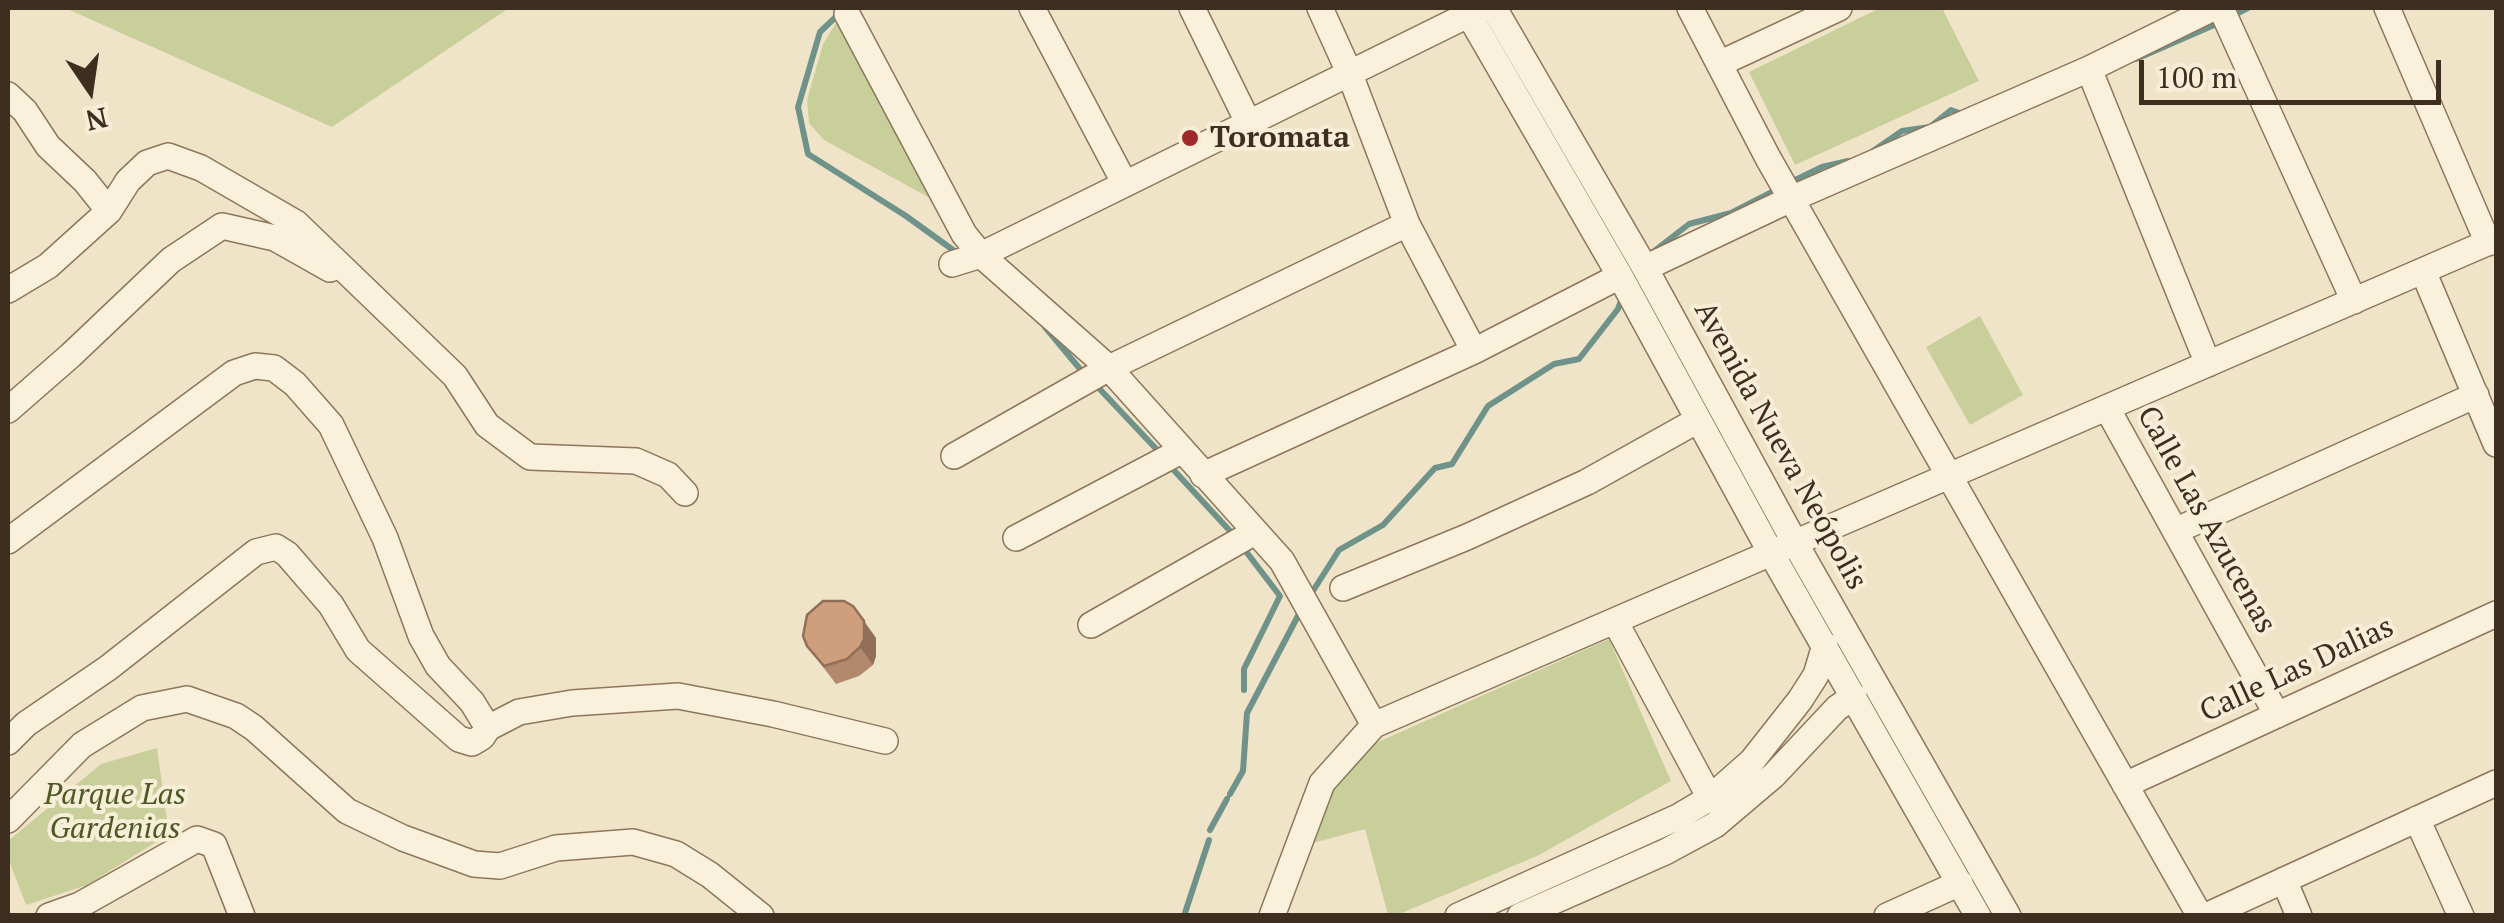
<!DOCTYPE html>
<meta charset="utf-8">
<style>
body{margin:0}
#map{position:relative;width:2504px;height:923px;overflow:hidden;background:#f0e4c8;font-family:"PT Serif",serif}
canvas{display:block}
.frame{position:absolute;inset:0;border:10px solid #3d2e20;pointer-events:none}
.north{position:absolute;left:40px;top:40px;width:100px;height:100px;-webkit-text-stroke:8px #f7eed8;paint-order:stroke;rotate:167deg;font-size:28px;font-weight:700;line-height:40px;text-align:center;color:#3d2e20}
.north::after{content:'';display:block;margin:auto;width:35px;height:45px;background:#3d2e20;clip-path:polygon(50% 0,100% 100%,50% 72%,0 100%)}
.scale{position:absolute;left:2139px;top:60px;width:302px;height:45px;box-sizing:border-box;border:5px solid #3d2e20;border-top:0;padding-left:12px;font-size:30px;line-height:35px;white-space:nowrap;color:#3d2e20;-webkit-text-stroke:8px #f7eed8;paint-order:stroke}
</style>
<div id="map">
<canvas width="2504" height="923"></canvas>
<div class="frame"></div>
<div class="north">N</div>
<div class="scale">100 m</div>
</div>
<script>
const ctx = document.querySelector('canvas').getContext('2d');
ctx.lineJoin = 'round';
function paint(path, color) { ctx.fillStyle = color; ctx.fill(path, 'evenodd'); }
const toPath = rows => new Path2D(rows.map(r => 'M' + r).join(''));
function trace(path, color, width, dash) { ctx.strokeStyle = color; ctx.lineWidth = width; ctx.lineCap = dash ? 'butt' : 'round'; ctx.setLineDash(dash || []); ctx.stroke(path); }
function drawText(font, color, halo, rows, align = 'center') {
  ctx.font = font + ' "PT Serif",serif'; ctx.lineWidth = 8; ctx.setLineDash([]); ctx.textBaseline = 'middle'; ctx.strokeStyle = halo; ctx.fillStyle = color; for (const [text, x, y, turn = 0] of rows) {
    ctx.save(); ctx.translate(x, y); ctx.rotate((+turn || 0) * Math.PI / 180); ctx.textAlign = isNaN(turn) ? turn : align; if (halo) ctx.strokeText(text, 0, 0); ctx.fillText(text, 0, 0); ctx.restore();
  }
}
paint(toPath([
 [65,8,509,8,332,127],
 [1880,8,1942,8,1979,81,1795,165,1749,72],
 [837,21,939,203,824,140,809,123,807,100,823,44],
 [1980,316,2023,395,1970,425,1926,347],
 [1609,639,1671,781,1537,856,1397,915,1388,915,1365,829,1313,843,1305,822,1333,775,1378,742],
 [157,748,169,834,87,885,26,905,8,858,8,841,101,764]
]), '#c9cf9b');
trace(toPath([
 [841,12,820,32,798,107,808,154,906,216,960,255],
 [2232,16,2248,8],
 [2136,59,2221,22],
 [1873,151,1902,131,1930,127,1951,110,1962,114],
 [1789,183,1822,167,1848,161],
 [1653,252,1689,224,1731,213,1778,189],
 [1045,327,1085,375],
 [1094,383,1160,453],
 [1170,466,1230,531],
 [1241,545,1280,596,1244,669,1244,690],
 [1311,594,1339,550,1383,525,1435,468,1452,464,1488,406,1554,364,1579,359,1618,309,1622,298],
 [1230,794,1243,771,1247,713,1300,612],
 [1210,830,1227,799],
 [1184,916,1209,840]
]), '#6f938a', 6);
const minor = toPath([
 [1032,8,1125,184],
 [1192,8,1248,122],
 [1320,8,1349,72,1407,224,1474,351],
 [1465,8,1620,276,1771,553,1978,916],
 [1494,8,1645,268,1795,543,2008,916],
 [1690,8,1768,158,2200,916],
 [2221,8,2354,301],
 [2387,8,2488,243],
 [847,14,964,234,981,255,1109,368,1282,561,1374,725],
 [1719,64,1839,8],
 [2089,69,2208,364],
 [8,95,25,111,48,146,85,181,109,211],
 [952,264,981,255,1482,8],
 [1645,268,1791,199,2089,69,2213,8],
 [2423,271,2496,444],
 [8,290,48,266,109,211,128,181,147,163,168,156,201,168,296,223,455,376,487,425,530,457,636,461,668,475,685,493],
 [2107,408,2277,715],
 [8,410,71,355,171,260,222,226,275,238,330,269],
 [954,456,1109,368,1407,224],
 [1203,475,1474,351,1620,276],
 [2175,531,2476,395],
 [1016,538,1181,451],
 [8,541,234,373,255,366,274,368,295,384,331,425,385,538,421,636,438,666,472,702,488,728],
 [1343,588,1467,537,1587,482,1698,420],
 [1615,621,1710,798],
 [1091,625,1255,532],
 [8,742,26,724,108,668,256,552,276,547,287,554,331,605,358,650,459,739,472,743,482,737,488,728,519,712,572,703,678,696,773,714,885,741],
 [2125,785,2496,614],
 [2417,819,2461,916],
 [8,820,82,745,142,708,187,699,236,716,254,728,347,811,403,838,474,864,500,866,556,848,633,842,676,854,710,875,761,916],
 [2284,880,2299,916],
 [49,916,80,905,197,839,214,845,242,916],
 [1272,916,1322,783,1374,725,2496,239],
 [1458,916,1678,817,1710,798,1752,761,1800,700,1816,675,1825,645],
 [1520,916,1665,852,1715,825,1774,775,1837,708,1854,696],
 [1887,916,1960,883],
 [2206,916,2496,783]
]);
trace(minor, '#8d765c', 28);
trace(minor, '#faf1dc', 25);
paint(toPath([
 [876,638,876,656,873,665,859,676,836,684,807,646]
]), '#b2896c');
paint(toPath([
 [864,621,876,638,876,656,873,665,860,647]
]), '#916f58');
const building = toPath([
 [823,601,844,601,853,606,864,621,864,639,860,647,847,659,824,666,807,646,803,636,807,615,823,601]
]);
paint(building, '#cf9f7d');
trace(building, '#916f58', 2.5);
for (const [x, y, r, color] of [
 [1190,138,10,"#9e2a2b"]
]) { const dot = new Path2D(); dot.arc(x, y, r, 0, 2 * Math.PI); ctx.fillStyle = color; ctx.fill(dot); trace(dot, '#f7eed8', 4); }
drawText('bold 30px', '#3d2e20', '#f7eed8', [
 ["Toromata",1210,138]
], 'left');
drawText('30px', '#3d2e20', '#f7eed8', [
 ["Avenida Nueva Neópolis",1780,446,61],
 ["Calle Las Azucenas",2206,520,61],
 ["Calle Las Dalias",2297,670,-25]
]);
drawText('italic 30px', '#4d5a26', '#f7eed8', [
 ["Parque Las",115,795],
 ["Gardenias",115,829]
]);
</script>
